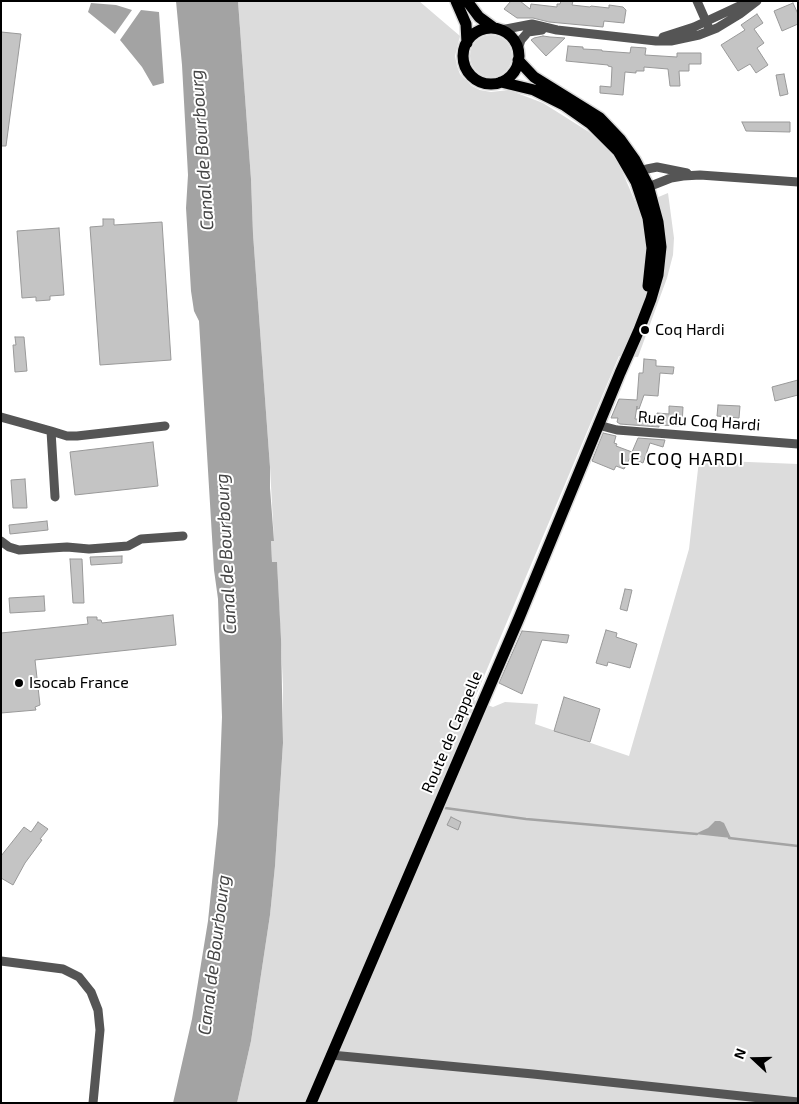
<!DOCTYPE html>
<style>
body{margin:0}
#map{position:relative;width:799px;height:1104px;overflow:hidden;background:#fff;font-family:"Exo 2",sans-serif}
canvas{display:block}
.frame{position:absolute;inset:0;border:2px solid #000;pointer-events:none}
.north{position:absolute;left:729px;top:1034px;width:50px;height:50px;-webkit-text-stroke:4px #fff;paint-order:stroke;rotate:291deg;font-size:14px;font-weight:700;line-height:20px;text-align:center;color:#000}
.north::after{content:'';display:block;margin:auto;width:18px;height:22px;background:#000;clip-path:polygon(50% 0,100% 100%,50% 72%,0 100%)}
</style>
<div id="map">
<canvas width="799" height="1104"></canvas>
<div class="frame"></div>
<div class="north">N</div>
</div>
<script>
const ctx = document.querySelector('canvas').getContext('2d');
ctx.lineJoin = 'round';
function paint(path, color) { ctx.fillStyle = color; ctx.fill(path, 'evenodd'); }
const toPath = rows => new Path2D(rows.map(r => 'M' + r).join(''));
function trace(path, color, width, dash) { ctx.strokeStyle = color; ctx.lineWidth = width; ctx.lineCap = dash ? 'butt' : 'round'; ctx.setLineDash(dash || []); ctx.stroke(path); }
function drawText(font, color, halo, rows, align = 'center') {
  ctx.font = font + ' "Exo 2",sans-serif'; ctx.lineWidth = 4; ctx.setLineDash([]); ctx.textBaseline = 'middle'; ctx.strokeStyle = halo; ctx.fillStyle = color; for (const [text, x, y, turn = 0] of rows) {
    ctx.save(); ctx.translate(x, y); ctx.rotate((+turn || 0) * Math.PI / 180); ctx.textAlign = isNaN(turn) ? turn : align; if (halo) ctx.strokeText(text, 0, 0); ctx.fillText(text, 0, 0); ctx.restore();
  }
}
paint(toPath([
 [238,1,419,1,460,36,455,56,457,66,460,74,472,86,480,90,491,92,509,90,543,103,589,132,606,147,619,164,637,206,668,193,674,238,673,255,667,278,638,357,619,356,474,700,493,707,505,702,538,704,535,724,629,756,689,549,699,460,798,464,798,1103,237,1103,251,1041,270,915,275,866,283,743,283,685,277,563,272,563,271,541,274,541,270,467,253,234,251,179],
 '470 56a21 21 0 1 1 42 0a21 21 0 1 1-42 0Z'
]), '#dcdcdc');
paint(toPath([
 [176,1,238,1,251,179,253,234,270,467,270,488,274,541,271,541,272,562,277,562,281,639,283,743,275,866,270,915,251,1041,237,1103,173,1103,192,1019,208,921,218,824,222,717,218,599,214,570,199,321,194,311,191,291,186,208,188,175,182,65],
 [91,3,116,5,132,10,115,34,88,12],
 [141,10,159,12,164,83,153,86,142,67,120,40],
 [715,821,720,821,724,823,731,838,695,834,708,828]
]), '#a3a3a3');
trace(toPath([
 [445,808,526,819,697,834],
 [729,838,798,846]
]), '#a3a3a3', 2.5);
const building = toPath([
 [511,1,520,1,530,9,531,4,557,7,557,4,560,4,561,1,573,1,572,5,590,7,591,6,609,8,609,5,623,7,626,10,624,23,604,21,603,27,549,22,533,18,517,18,504,9,511,1],
 [793,3,798,14,798,24,782,31,774,11,793,3],
 [757,14,763,23,754,29,764,43,757,48,768,65,756,73,750,64,738,71,721,45,745,30,741,25,757,14],
 [1,32,21,34,6,146,1,146,1,32],
 [543,36,550,37,565,38,546,56,531,40,534,38,543,36],
 [568,46,583,47,583,49,602,50,602,51,630,53,631,47,646,48,645,55,677,57,677,53,701,53,701,64,689,64,689,71,679,71,680,86,670,86,668,69,644,67,644,71,636,71,636,73,625,72,623,95,600,93,600,86,611,87,612,67,608,66,608,65,566,61,568,46],
 [784,74,788,94,780,96,776,75,784,74],
 [742,122,790,122,790,132,746,131,742,122],
 [103,219,114,219,114,225,162,222,171,360,100,365,90,227,103,226,103,219],
 [59,228,64,295,50,296,50,300,36,301,36,297,22,298,17,231,59,228],
 [15,337,24,337,27,371,15,372,13,345,16,345,15,337],
 [644,359,656,360,656,366,674,367,673,374,660,373,658,396,644,395,639,409,637,409,637,406,635,419,656,420,657,413,669,414,669,406,683,407,682,426,659,425,659,427,620,424,617,422,618,418,611,418,619,399,637,400,639,373,643,373,644,359],
 [798,380,798,395,775,401,772,387,798,380],
 [718,405,740,406,739,418,717,416,718,405],
 [603,433,616,436,614,443,617,444,616,446,632,452,638,438,665,440,663,447,650,443,643,463,630,458,624,469,616,466,614,470,592,461,603,433],
 [153,442,158,486,75,495,70,452,153,442],
 [25,479,27,508,13,508,11,480,25,479],
 [47,521,48,530,10,534,9,525,47,521],
 [122,556,122,563,91,565,90,557,122,556],
 [70,559,82,559,84,603,73,603,70,559],
 [625,589,632,590,627,611,620,609,625,589],
 [44,596,45,611,10,613,9,598,44,596],
 [173,615,176,645,35,660,40,705,35,707,36,710,1,713,1,633,88,624,87,617,97,617,97,620,101,620,102,623,173,615],
 [606,630,617,633,616,637,637,644,630,668,608,662,607,666,596,663,606,630],
 [522,631,569,635,567,643,542,640,522,694,499,683,522,631],
 [564,697,600,709,590,742,554,731,564,697],
 [451,817,461,822,458,830,447,825,451,817],
 [38,822,48,829,40,839,42,840,25,863,13,885,1,878,1,856,24,827,31,832,38,822]
]);
paint(building, '#c4c4c4');
trace(building, '#999', 1);
const major = toPath([
 [456,1,466,24,467,43],
 [467,1,479,17,494,28],
 '463 56a28 28 0 1 1 56 0a28 28 0 1 1-56 0Z',
 [501,82,534,90,564,105,591,124,618,151,636,182,648,218,652,248,648,286],
 [311,1103,519,618,620,373,639,330,651,299,658,275,661,247,658,222,648,185,635,160,620,139,600,118,534,77,518,60]
]);
trace(major, '#dbdbdb', 14);
trace(toPath([
 [697,1,708,26],
 [501,30,532,24,557,30,656,41,671,41,699,35,717,28,740,14,757,1],
 [663,37,694,27,750,1],
 [518,49,521,40,528,32,542,30],
 [637,173,647,169,657,167,687,173],
 [643,189,671,178,683,176,700,175,798,182],
 [1,417,51,431,55,497],
 [598,425,617,430,798,444],
 [51,431,67,436,77,436,165,426],
 [1,541,9,547,19,550,67,547,89,549,128,546,141,539,183,536],
 [1,961,63,969,79,977,91,992,98,1010,100,1030,93,1103],
 [331,1055,533,1074,798,1102]
]), '#555', 9);
trace(major, '#000', 11);
for (const [x, y, r, color] of [
 [645,330,5,"#000"],
 [19,683,5,"#000"]
]) { const dot = new Path2D(); dot.arc(x, y, r, 0, 2 * Math.PI); ctx.fillStyle = color; ctx.fill(dot); trace(dot, '#fff', 2); }
drawText('16px', '#000', '#fff', [
 ["Coq Hardi",655,330],
 ["Isocab France",29,683]
], 'left');
drawText('16px', '#000', '#fff', [
 ["Rue du Coq Hardi",699,421,4],
 ["Route de Cappelle",452,732,-67]
]);
drawText('italic 18px', '#444', '#fff', [
 ["Canal de Bourbourg",202,150,-94],
 ["Canal de Bourbourg",226,554,-93],
 ["Canal de Bourbourg",214,955,-83]
]);
ctx.letterSpacing = '1px';
drawText('18px', '#000', '#fff', [
 ["LE COQ HARDI",682,459]
]);
ctx.letterSpacing = '0px';
</script>
